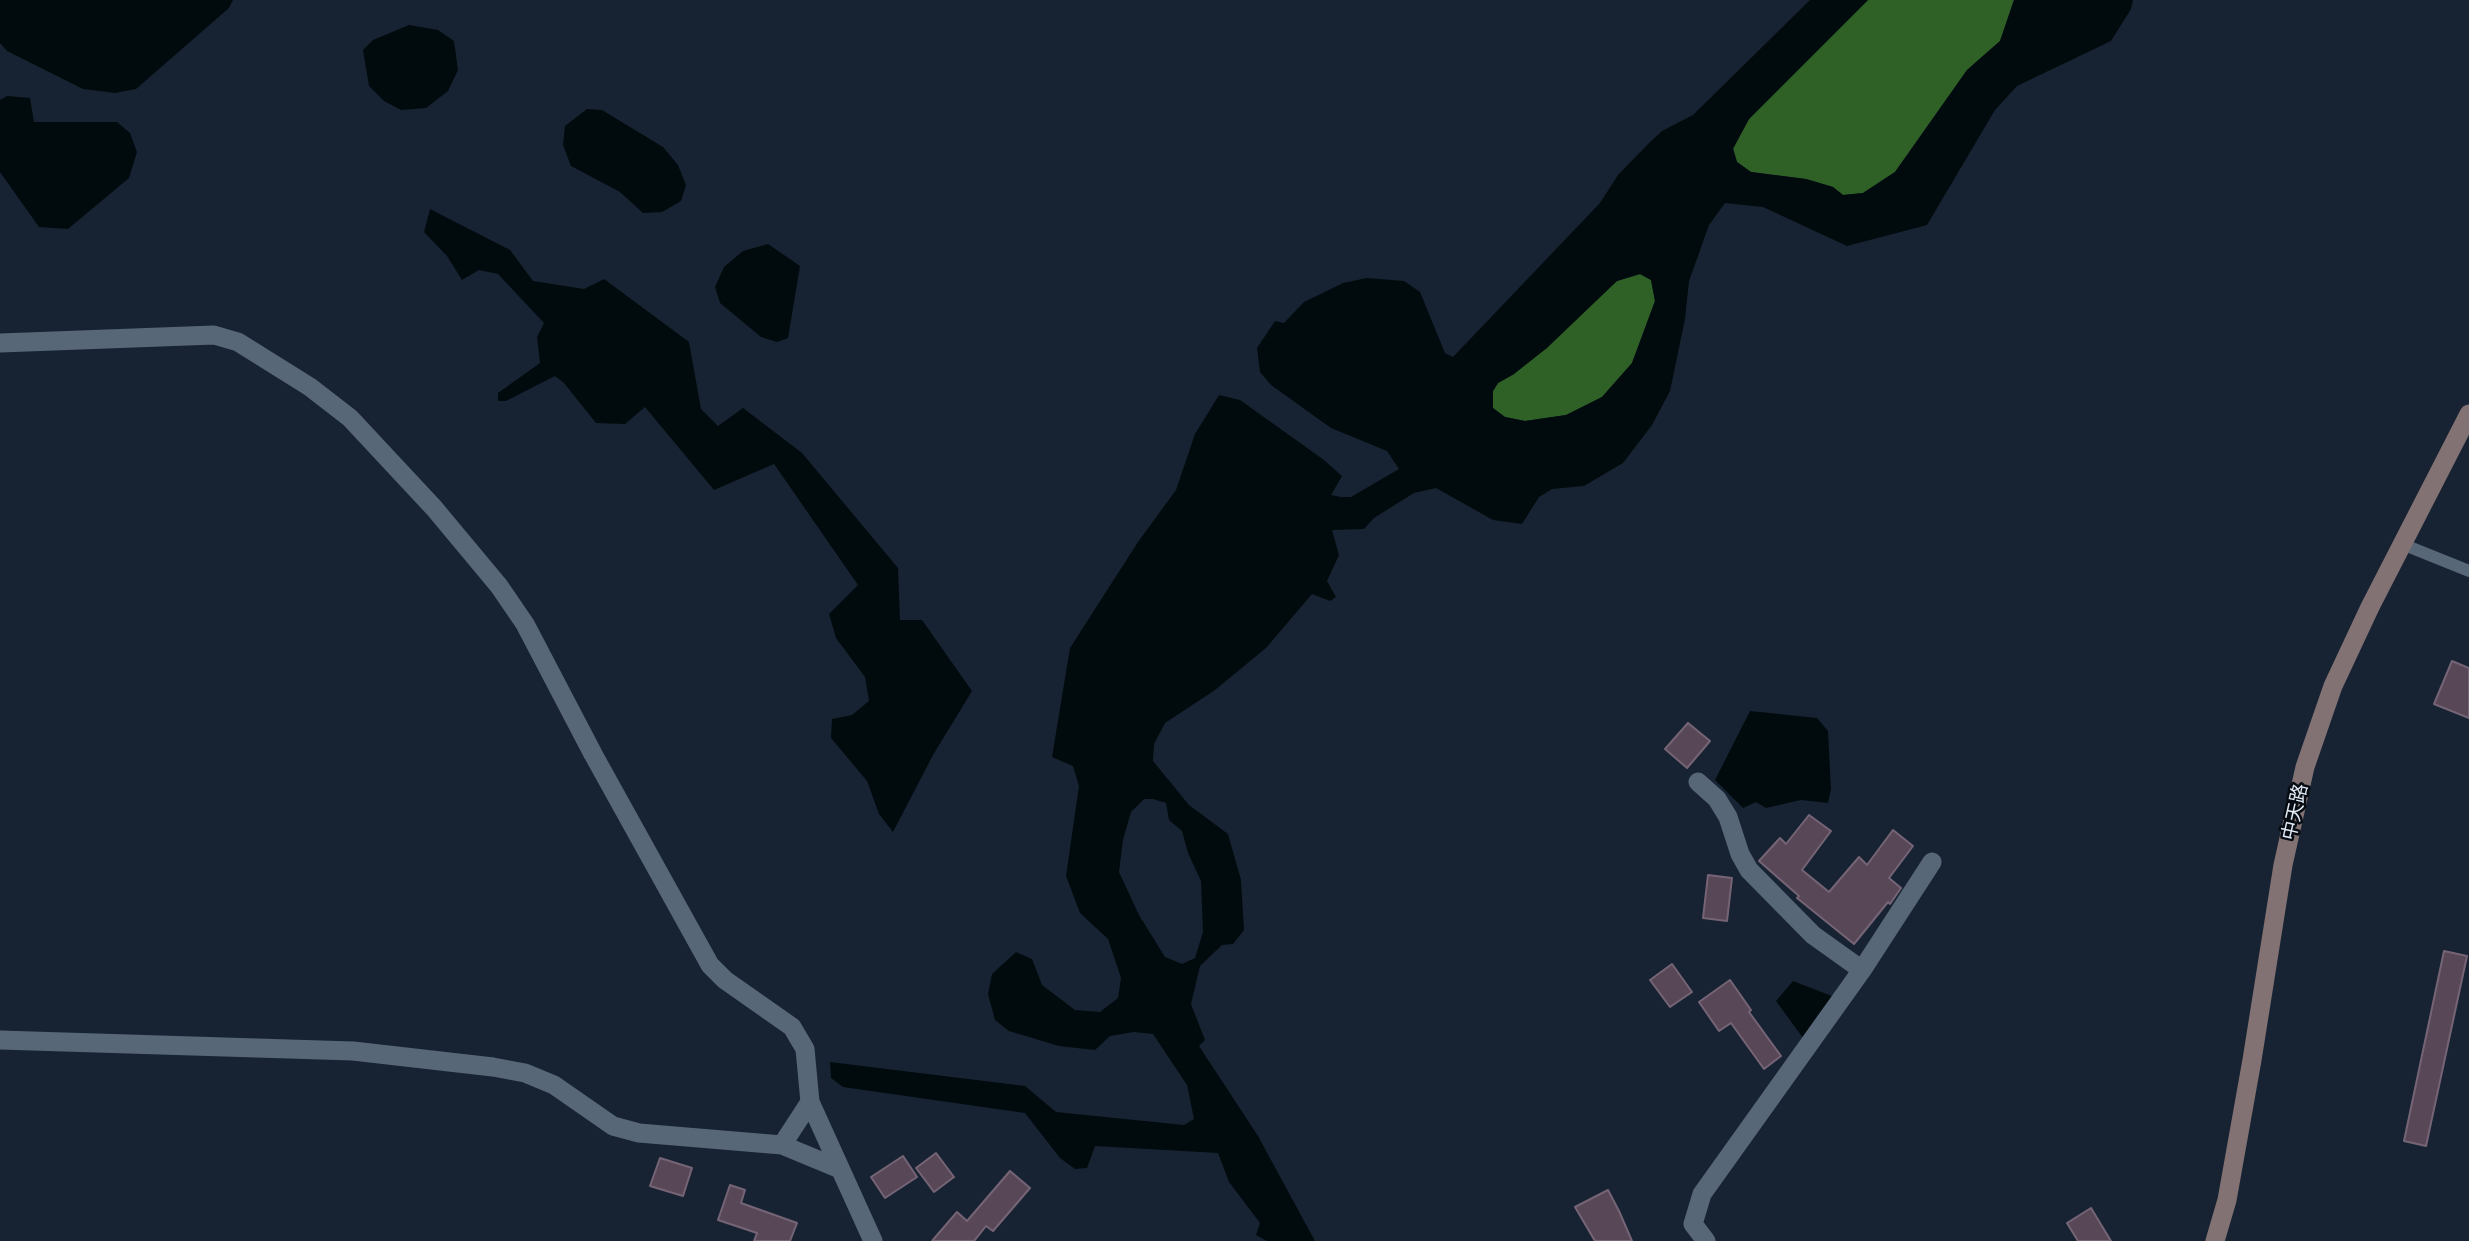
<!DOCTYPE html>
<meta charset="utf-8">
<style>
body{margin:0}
canvas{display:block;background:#172332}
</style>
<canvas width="2469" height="1241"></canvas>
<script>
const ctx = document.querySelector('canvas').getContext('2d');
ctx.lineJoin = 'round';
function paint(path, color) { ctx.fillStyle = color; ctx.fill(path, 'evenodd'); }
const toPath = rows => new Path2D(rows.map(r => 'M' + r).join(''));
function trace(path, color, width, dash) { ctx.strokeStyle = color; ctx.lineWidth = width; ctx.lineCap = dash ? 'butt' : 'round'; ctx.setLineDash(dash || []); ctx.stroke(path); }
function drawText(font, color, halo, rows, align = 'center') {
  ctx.font = font + ' Lato,"Noto Sans SC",sans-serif'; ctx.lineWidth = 5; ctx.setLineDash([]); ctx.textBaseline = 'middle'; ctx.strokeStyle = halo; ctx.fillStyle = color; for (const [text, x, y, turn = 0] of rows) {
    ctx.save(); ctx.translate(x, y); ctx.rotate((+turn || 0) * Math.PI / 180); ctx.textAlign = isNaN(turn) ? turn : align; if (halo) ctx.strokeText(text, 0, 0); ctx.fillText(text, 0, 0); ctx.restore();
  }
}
paint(toPath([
 [1868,0,2014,0,2000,41,1967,70,1895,172,1863,193,1843,195,1833,187,1806,179,1751,172,1737,162,1733,148,1749,119],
 [1640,274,1651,280,1655,301,1632,363,1602,397,1566,415,1525,421,1505,417,1493,408,1493,391,1498,383,1514,374,1617,281]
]), '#2f6025');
paint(toPath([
 [0,0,233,0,229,8,136,89,115,93,83,89,7,51,0,43],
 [1810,0,1868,0,1749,119,1733,149,1737,162,1751,172,1806,179,1833,187,1843,195,1863,193,1895,172,1967,70,2000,41,2014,0,2133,0,2131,9,2111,41,2017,86,1995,110,1927,225,1847,246,1763,207,1725,203,1709,225,1689,281,1685,319,1670,391,1652,425,1623,463,1584,486,1552,489,1539,497,1522,524,1493,520,1436,488,1414,493,1374,518,1364,529,1332,530,1339,555,1327,581,1336,597,1330,601,1312,594,1266,648,1215,690,1165,723,1154,744,1153,761,1189,805,1228,834,1241,880,1244,930,1233,944,1222,945,1200,966,1191,1004,1205,1040,1199,1046,1258,1136,1315,1241,1267,1241,1256,1235,1260,1223,1229,1182,1218,1153,1095,1146,1087,1168,1075,1169,1060,1158,1025,1113,843,1087,831,1078,830,1062,1025,1086,1056,1112,1184,1125,1194,1119,1187,1085,1153,1034,1134,1032,1110,1036,1095,1050,1059,1046,1009,1031,995,1020,988,994,992,974,1016,952,1032,959,1042,985,1075,1010,1100,1012,1118,998,1121,978,1108,939,1080,913,1066,876,1079,786,1073,766,1052,757,1070,648,1138,542,1176,490,1195,434,1219,395,1240,400,1324,460,1342,476,1331,495,1341,497,1351,497,1399,469,1387,451,1331,428,1271,385,1260,372,1257,348,1275,321,1284,323,1304,302,1343,283,1367,278,1404,281,1420,292,1445,353,1453,357,1600,203,1618,175,1650,142,1662,131,1693,115],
 [1640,274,1651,280,1655,301,1632,363,1602,397,1566,415,1525,421,1505,417,1493,408,1493,391,1498,383,1514,374,1547,348,1617,281],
 [1144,799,1153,799,1166,803,1169,820,1182,831,1188,853,1201,881,1203,932,1195,958,1182,964,1165,957,1139,915,1119,872,1123,840,1131,812],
 [409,25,438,30,454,41,458,70,448,91,426,108,401,110,384,101,369,86,363,50,373,40],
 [7,96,30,98,34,122,117,122,130,133,137,152,129,178,68,229,39,227,0,172,0,100],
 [587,109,602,110,663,147,678,165,686,185,681,201,662,212,643,213,620,192,571,166,563,145,565,126],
 [430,209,510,250,533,281,584,289,604,279,689,342,701,409,718,426,743,408,802,453,898,568,900,620,922,620,972,691,933,755,893,832,879,814,867,781,831,738,832,719,852,715,869,701,865,677,836,638,829,614,858,585,774,464,714,490,645,407,625,424,596,423,564,383,555,376,506,401,498,401,498,393,540,363,537,337,544,323,498,274,479,270,462,280,447,256,424,232],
 [768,244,800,266,788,338,777,342,761,337,720,303,715,287,724,267,743,251],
 [1750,711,1817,718,1828,731,1831,789,1828,803,1801,800,1766,808,1756,802,1743,808,1715,780],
 [1793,981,1837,998,1806,1042,1776,1001]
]), '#010a0d');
const building = toPath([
 [2452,661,2469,668,2469,718,2434,704,2452,661],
 [1688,723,1710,741,1687,768,1665,749,1688,723],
 [1809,815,1831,831,1802,870,1829,892,1859,857,1867,865,1893,830,1913,846,1889,878,1901,888,1890,904,1888,902,1854,944,1797,898,1799,896,1759,861,1780,838,1786,844,1809,815],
 [1708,875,1732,878,1727,921,1703,918,1708,875],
 [2444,951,2467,956,2426,1146,2404,1141,2444,951],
 [1672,964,1692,992,1670,1007,1650,980,1672,964],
 [1730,980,1751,1010,1749,1012,1781,1056,1764,1069,1731,1023,1719,1031,1699,1002,1730,980],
 [936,1153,954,1177,934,1192,916,1168,936,1153],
 [903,1156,917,1177,885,1198,871,1177,903,1156],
 [660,1158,692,1168,683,1196,650,1186,660,1158],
 [1010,1171,1030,1188,993,1231,986,1226,974,1241,932,1241,957,1212,967,1221,1010,1171],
 [730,1185,745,1190,741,1203,797,1223,790,1241,754,1241,757,1233,718,1220,730,1185],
 [1608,1190,1619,1211,1632,1241,1595,1241,1575,1207,1608,1190],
 [2091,1208,2111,1241,2078,1241,2067,1223,2091,1208]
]);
paint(building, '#574757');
trace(building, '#756475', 2);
trace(toPath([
 [2402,544,2469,571]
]), '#586778', 12);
trace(toPath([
 [0,343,214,335,238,342,310,387,350,418,434,508,499,586,525,624,593,754,710,965,725,980,792,1027,805,1049,810,1102,873,1241],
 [1698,782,1717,799,1728,817,1740,854,1749,870,1813,935,1862,970],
 [0,1040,353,1051,493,1067,525,1073,554,1085,613,1126,639,1133,782,1145,810,1102],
 [782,1145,840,1169],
 [1706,1241,1693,1224,1702,1194,1862,970,1932,862]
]), '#586778', 19);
trace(toPath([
 [2215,1241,2227,1200,2252,1060,2283,865,2305,767,2333,686,2370,607,2469,414]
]), '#827273', 19);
drawText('19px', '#e2eaf5', '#070c13', [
 ["中天路",2295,812,-77]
]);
</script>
